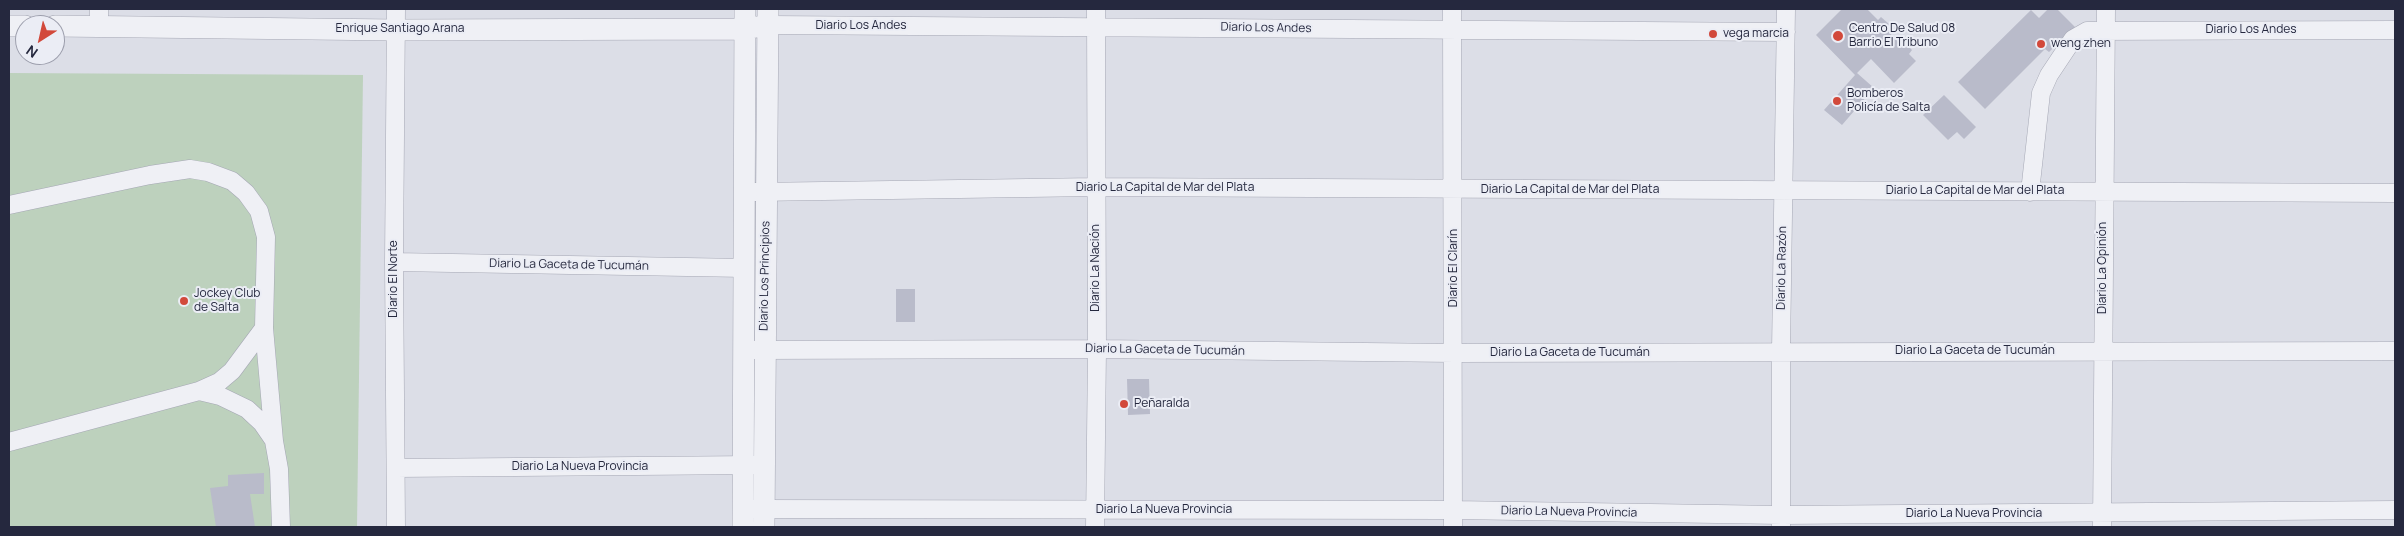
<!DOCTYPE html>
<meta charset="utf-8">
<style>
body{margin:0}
#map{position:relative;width:2404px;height:536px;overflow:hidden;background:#dcdee7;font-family:Manrope,sans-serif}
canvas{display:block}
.frame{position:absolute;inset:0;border:10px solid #25283e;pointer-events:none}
.north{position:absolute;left:15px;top:15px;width:50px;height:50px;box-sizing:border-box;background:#ebedf5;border:1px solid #9c9eac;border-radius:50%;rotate:215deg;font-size:14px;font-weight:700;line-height:20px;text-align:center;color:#25283e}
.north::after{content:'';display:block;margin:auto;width:18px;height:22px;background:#d2493b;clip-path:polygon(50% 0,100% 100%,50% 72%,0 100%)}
</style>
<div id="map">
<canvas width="2404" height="536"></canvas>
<div class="frame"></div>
<div class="north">N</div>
</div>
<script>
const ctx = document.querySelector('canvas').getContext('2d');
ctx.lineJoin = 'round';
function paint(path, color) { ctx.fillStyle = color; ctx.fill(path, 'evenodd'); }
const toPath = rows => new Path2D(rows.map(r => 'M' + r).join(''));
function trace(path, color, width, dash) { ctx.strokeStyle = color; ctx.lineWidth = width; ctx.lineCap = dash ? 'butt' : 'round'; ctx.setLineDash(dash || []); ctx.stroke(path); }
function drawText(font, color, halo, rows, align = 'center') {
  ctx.font = font + ' Manrope,sans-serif'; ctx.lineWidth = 4; ctx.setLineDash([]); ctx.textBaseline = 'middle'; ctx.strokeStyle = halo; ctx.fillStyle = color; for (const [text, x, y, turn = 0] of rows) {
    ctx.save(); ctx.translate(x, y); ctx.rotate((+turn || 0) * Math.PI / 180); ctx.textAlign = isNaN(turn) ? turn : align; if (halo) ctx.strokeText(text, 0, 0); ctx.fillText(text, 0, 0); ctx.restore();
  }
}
paint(toPath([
 [9,73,363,75,357,527,9,527]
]), '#bdd1bd');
paint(toPath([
 [1842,9,1867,9,1878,20,1881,17,1889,24,1885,28,1902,46,1904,42,1912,50,1909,54,1916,61,1894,83,1871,59,1857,73,1874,88,1842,125,1824,110,1855,75,1816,35],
 [2048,9,2057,9,2075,27,2049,52,2045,49,1985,109,1958,82,2031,10,2039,18],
 [1944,95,1976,127,1964,139,1957,132,1948,140,1923,115],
 [896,289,915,289,915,322,896,322],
 [1127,379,1149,379,1150,414,1128,415],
 [264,473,264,494,250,494,255,527,216,527,210,488,228,486,228,475]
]), '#b9bbca');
const minor = toPath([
 [396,9,394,262,396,527],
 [1452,9,1453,527],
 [768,25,1786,32],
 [99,26,99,9],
 [755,192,1096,187,2395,193],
 [2030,192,2041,93,2049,75,2073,39,2087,31,2395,30],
 [9,205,150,175,190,169,208,172,232,181,246,193,259,211,266,237,264,328,274,441,279,469,281,527],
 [394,262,745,268],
 [753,350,1097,349,1454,353,2395,351],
 [199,391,220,396,247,409,262,423,273,439],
 [9,442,199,391,219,382,232,371,264,328],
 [396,468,756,465],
 [751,509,1453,510,1782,515,2395,510],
 [1095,527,1097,349,1096,9],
 [1781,527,1781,351,1786,9],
 [2102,527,2106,9]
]);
const tertiary = toPath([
 [9,26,25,26],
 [55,26,396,30,745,29,768,25],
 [743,527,745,9],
 [764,527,768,9]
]);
trace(minor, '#a5a7b4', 19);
trace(tertiary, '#a5a7b4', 22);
trace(minor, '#eff0f5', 18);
trace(tertiary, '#eff0f5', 21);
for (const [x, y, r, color] of [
 [1713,34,5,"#d2493b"],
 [1838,36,6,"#d2493b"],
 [2041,44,5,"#d2493b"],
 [1837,101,5,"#d2493b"],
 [184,301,5,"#d2493b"],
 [1124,404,5,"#d2493b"]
]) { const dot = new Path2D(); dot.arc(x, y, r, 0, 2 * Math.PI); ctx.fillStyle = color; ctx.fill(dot); trace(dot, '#ebedf5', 2); }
drawText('12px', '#25283e', '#ebedf5', [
 ["Diario Los Andes",861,26],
 ["Diario Los Andes",1266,28,1],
 ["Enrique Santiago Arana",400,29],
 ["Diario Los Andes",2251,30],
 ["Diario La Capital de Mar del Plata",1165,188],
 ["Diario La Capital de Mar del Plata",1570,190],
 ["Diario La Capital de Mar del Plata",1975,191],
 ["Diario La Gaceta de Tucumán",569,265,1],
 ["Diario La Nación",1096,268,-90],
 ["Diario El Clarín",1454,268,-90],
 ["Diario La Razón",1782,268,-89],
 ["Diario La Opinión",2103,268,-90],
 ["Diario Los Principios",765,276,-89],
 ["Diario El Norte",394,279,-90],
 ["Diario La Gaceta de Tucumán",1165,350,1],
 ["Diario La Gaceta de Tucumán",1975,351],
 ["Diario La Gaceta de Tucumán",1570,353],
 ["Diario La Nueva Provincia",580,467],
 ["Diario La Nueva Provincia",1164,510],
 ["Diario La Nueva Provincia",1569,512,1],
 ["Diario La Nueva Provincia",1974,514]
]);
drawText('12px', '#25283e', '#ebedf5', [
 ["Centro De Salud 08",1849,29],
 ["Barrio El Tribuno",1849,43],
 ["vega marcia",1723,34],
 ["weng zhen",2051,44],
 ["Bomberos",1847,94],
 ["Policía de Salta",1847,108],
 ["Jockey Club",194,294],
 ["de Salta",194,308],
 ["Peñaralda",1134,404]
], 'left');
</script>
